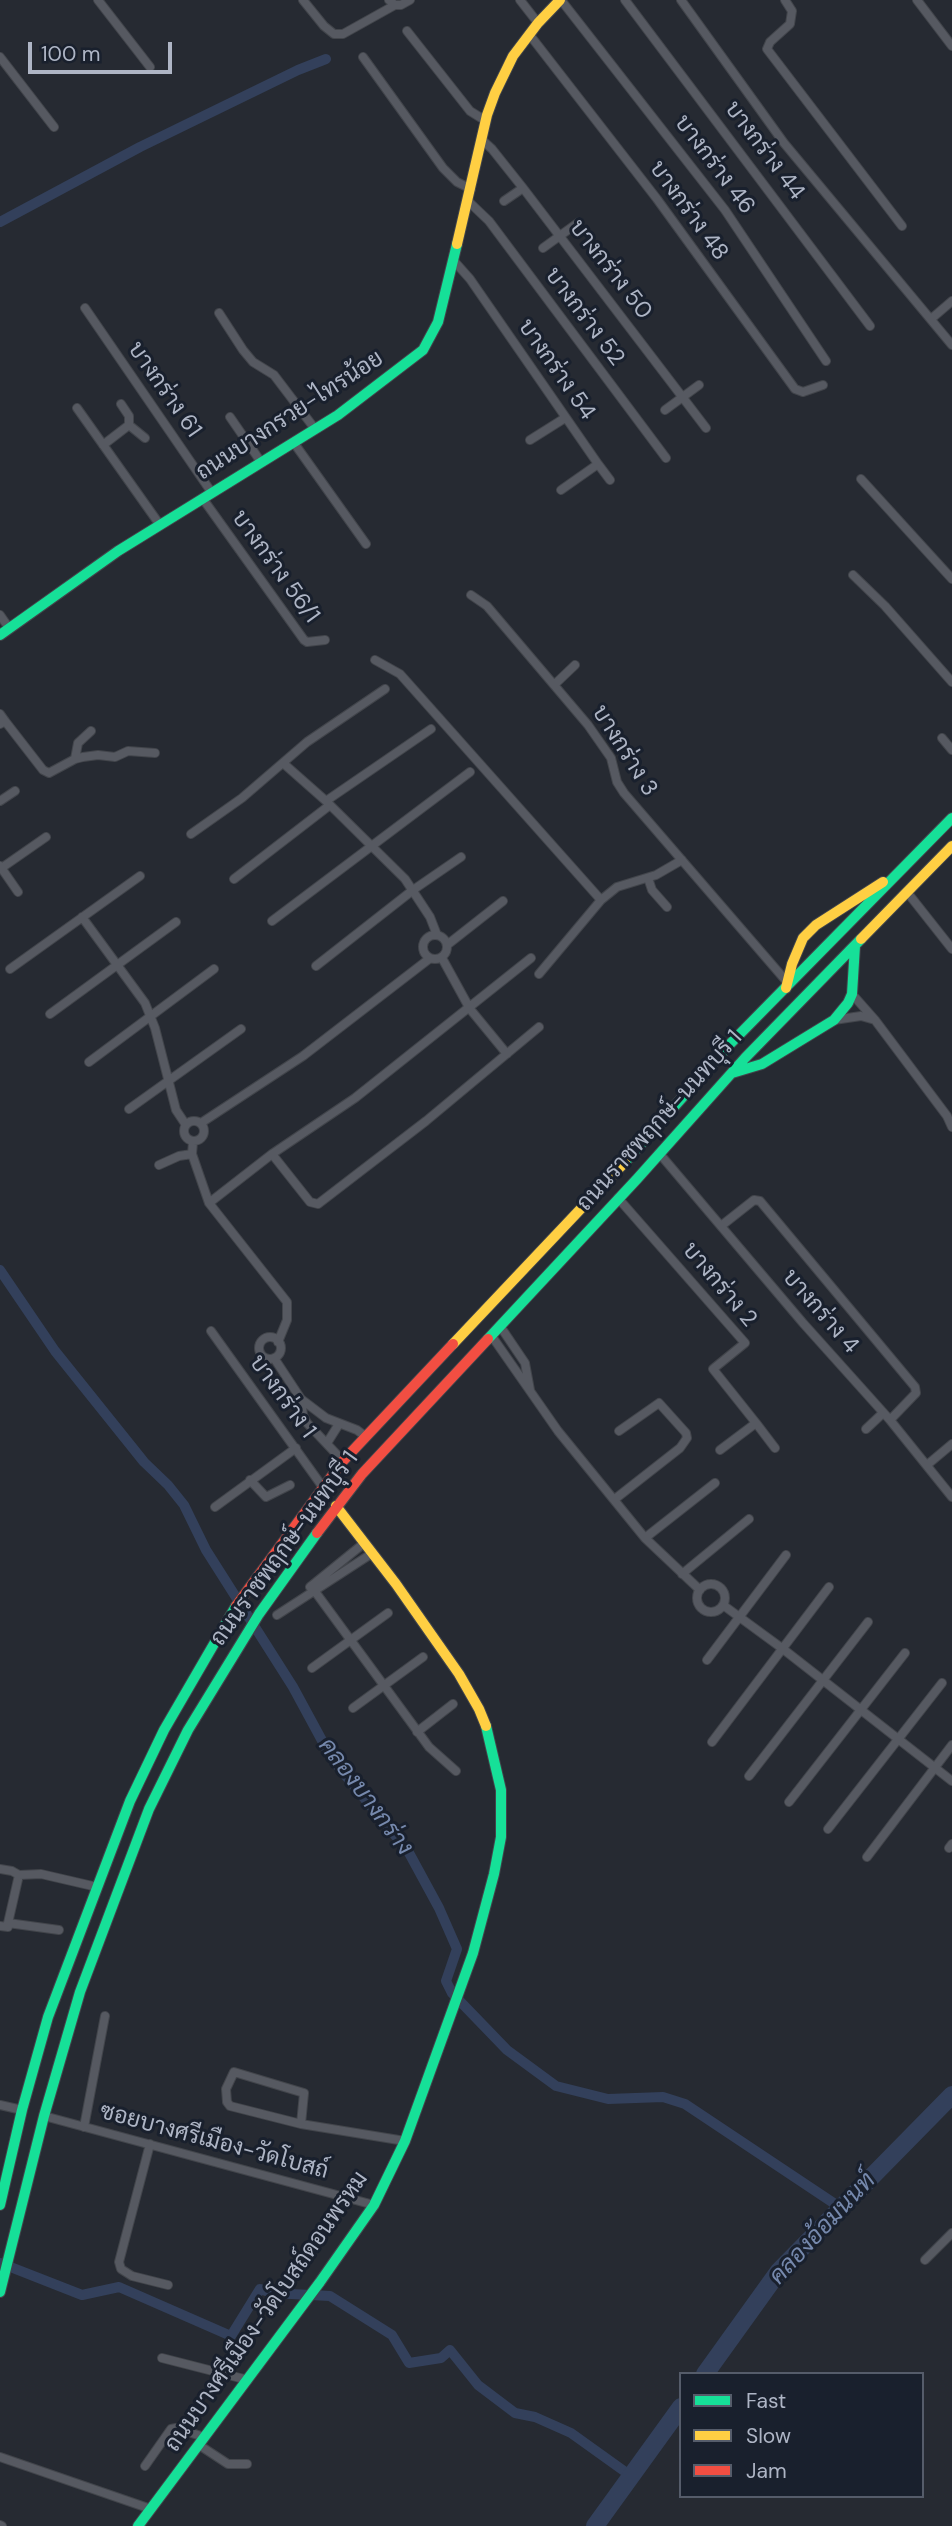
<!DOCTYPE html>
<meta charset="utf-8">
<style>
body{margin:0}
#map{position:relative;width:952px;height:2526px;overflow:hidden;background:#262a32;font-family:"DM Sans",sans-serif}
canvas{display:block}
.legend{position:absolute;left:679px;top:2372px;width:245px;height:126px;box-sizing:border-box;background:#19202d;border:2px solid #555c6a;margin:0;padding:9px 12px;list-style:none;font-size:21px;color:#aeb5c5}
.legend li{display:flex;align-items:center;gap:14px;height:35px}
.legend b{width:35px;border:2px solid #555c6a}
.scale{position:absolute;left:28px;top:42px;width:144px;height:32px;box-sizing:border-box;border:4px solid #aeb5c5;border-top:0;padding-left:9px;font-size:21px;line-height:24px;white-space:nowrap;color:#aeb5c5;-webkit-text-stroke:5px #19202d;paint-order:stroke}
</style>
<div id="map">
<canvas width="952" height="2526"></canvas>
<ul class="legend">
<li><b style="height:9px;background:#16e098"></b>Fast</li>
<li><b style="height:9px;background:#ffcf43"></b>Slow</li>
<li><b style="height:9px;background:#f24e42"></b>Jam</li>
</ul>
<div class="scale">100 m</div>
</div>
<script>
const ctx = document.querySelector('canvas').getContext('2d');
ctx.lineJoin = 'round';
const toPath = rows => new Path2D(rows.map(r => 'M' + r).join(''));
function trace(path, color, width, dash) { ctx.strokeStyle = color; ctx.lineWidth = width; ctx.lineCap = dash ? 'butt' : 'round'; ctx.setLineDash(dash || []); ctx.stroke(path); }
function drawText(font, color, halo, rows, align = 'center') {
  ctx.font = font + ' "DM Sans",Sarabun,sans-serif'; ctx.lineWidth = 6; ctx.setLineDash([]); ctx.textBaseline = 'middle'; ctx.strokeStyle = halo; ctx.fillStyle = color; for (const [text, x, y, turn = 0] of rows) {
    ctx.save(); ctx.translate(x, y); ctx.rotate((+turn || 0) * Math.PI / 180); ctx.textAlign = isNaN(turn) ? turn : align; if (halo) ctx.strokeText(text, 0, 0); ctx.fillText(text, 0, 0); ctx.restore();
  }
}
trace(toPath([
 [0,222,140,147,298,70,326,59],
 [0,1270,55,1351,144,1462,168,1485,184,1505,206,1550,293,1687,332,1759,408,1851,439,1908,457,1949,446,1981,452,1993,507,2050,556,2086,608,2099,663,2097,685,2104,841,2208],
 [0,2263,82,2295,119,2287,231,2336,260,2289,272,2293,330,2296,392,2335,409,2363,441,2358,450,2350,478,2385,515,2413,535,2417,571,2433,631,2476]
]), '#33405b', 10);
trace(toPath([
 [705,2374,779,2271,952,2095],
 [595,2526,681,2407]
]), '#33405b', 18);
const street = toPath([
 [98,0,150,67],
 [303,0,324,26,334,34,343,34,395,5],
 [389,0,395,5,401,5,410,0],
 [520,0,538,23],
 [561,0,725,210,826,361],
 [625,0,870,326],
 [681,0,784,143,952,345],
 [785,0,792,11,790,24,770,42,767,49,902,226],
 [917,0,952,46],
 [407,31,470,111,486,121],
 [529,34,657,199,795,389,803,392,823,385],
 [0,57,54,127],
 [363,57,443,168,457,182,471,189],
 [481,139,492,149,523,188,706,428],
 [468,201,489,221,666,458],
 [504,201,523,188],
 [543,248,579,222],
 [454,261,470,279,598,464,561,490],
 [85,308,212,493],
 [219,313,243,350,253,362,274,375,315,429],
 [931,319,952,301],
 [77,408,160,525],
 [665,410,699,385],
 [230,417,261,462],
 [129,425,145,438],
 [530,440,565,418],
 [294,443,366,544],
 [103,445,129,425,129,416,121,404],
 [598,464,610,480],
 [861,479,952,579],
 [203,499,304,640,307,642,325,640],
 [853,575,885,606,952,682],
 [471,595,487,606,588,725,611,758,617,782,624,793,787,982],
 [0,615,9,628],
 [375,660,400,674,601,900],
 [554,685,575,665],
 [0,714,5,721,0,724],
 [5,721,43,770,49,773,75,759,83,757,98,755,115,757,128,751,155,753],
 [942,738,952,750],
 [75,759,78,743,91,731],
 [283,763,326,801,405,879,430,917,437,935],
 [0,801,15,791],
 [326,801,431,729],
 [191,834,242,798,307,742,385,689],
 [0,866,18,892],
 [0,869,46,837],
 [648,878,652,890,667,907],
 [234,879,330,805],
 [907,892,952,949],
 [82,917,145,1003,155,1028,176,1110,186,1125],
 [272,921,470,772],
 '423 947a12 12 0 1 1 24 0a12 12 0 1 1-24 0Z',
 [447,945,503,901],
 [442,958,470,1009,507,1054],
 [316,966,413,890,461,857],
 [10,969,140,876],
 [539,974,601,900,617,887,656,875,682,860],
 [852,994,875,1020,947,1116,952,1127],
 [50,1014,176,922],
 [834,1020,861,1016,875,1020],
 [89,1062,214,969],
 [129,1109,241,1029],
 '184 1131a10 10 0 1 1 20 0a10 10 0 1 1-20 0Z',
 [201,1123,303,1056,429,959],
 [193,1142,192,1154,209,1203,287,1302,287,1320,278,1342],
 [659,1153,803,1323,890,1420,952,1497],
 [272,1154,310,1202,318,1204,426,1121,539,1027],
 [159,1165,179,1156,192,1154],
 [618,1198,745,1343,713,1369,756,1423,720,1450],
 [209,1203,272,1154,355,1098,531,958],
 [721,1226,754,1200,760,1201,915,1387,916,1393,890,1420],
 [500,1326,525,1363,530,1390],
 [211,1331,322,1486],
 [491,1335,558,1431,645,1538,700,1590],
 '259 1348a11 11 0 1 1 22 0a11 11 0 1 1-22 0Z',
 [274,1358,301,1399,326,1418,357,1430,365,1436],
 [301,1399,303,1415,307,1423,343,1461],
 [756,1423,775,1448],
 [866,1429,883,1413],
 [327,1443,339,1424],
 [927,1465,952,1444],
 [250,1480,266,1497,290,1485],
 [615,1499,680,1448,687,1438,686,1433,659,1403,619,1431],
 [215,1507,296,1448],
 [645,1538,715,1483],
 [682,1574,749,1519],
 '697 1598a14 14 0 1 1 28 0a14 14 0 1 1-28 0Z',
 [311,1586,429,1747,456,1771],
 [310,1587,363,1544],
 [723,1605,783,1649,952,1781],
 [277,1615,371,1554],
 [707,1660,786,1555],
 [312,1668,388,1613],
 [353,1708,423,1657],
 [417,1732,453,1704],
 [712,1742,829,1587],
 [749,1776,868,1622],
 [789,1802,905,1653],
 [828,1829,942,1683],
 [949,1848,952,1844],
 [867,1857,952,1745],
 [0,1869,12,1871,19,1875,41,1874,97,1887],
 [8,1923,19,1875],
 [0,1926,8,1927,8,1923,59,1930],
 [0,2105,22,2110],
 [44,2116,374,2205],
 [301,2124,304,2093,234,2072,226,2089,227,2102,230,2106,301,2124,405,2141],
 [84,2127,105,2016],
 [150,2144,119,2262,121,2269,132,2276,168,2285],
 [925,2260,952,2233],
 [162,2358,248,2380],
 [199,2445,228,2464,247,2464],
 [0,2457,151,2509],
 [145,2466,171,2429,176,2428,204,2437],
 [0,2525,2,2526]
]);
const fast = toPath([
 [0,635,118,551,338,415,423,350,438,322,457,244],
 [732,1073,762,1064,834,1020,848,1003,852,994,855,946],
 [625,1162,730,1044,952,818],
 [488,1339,637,1179,745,1058,861,939],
 [0,2205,22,2110,48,2017,130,1801,164,1730,236,1606],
 [0,2292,44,2116,80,1992,149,1809,188,1730,259,1614,317,1533],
 [138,2526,320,2282,374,2205,405,2141,473,1953,494,1874,501,1837,501,1790,486,1726]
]);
const slow = toPath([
 [457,244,487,115,495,93,513,56,538,23,560,0],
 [861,939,952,846],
 [786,988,792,964,803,938,816,925,883,882],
 [453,1344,625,1162],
 [336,1506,396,1584,459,1674,479,1709,486,1726]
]);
const jam = toPath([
 [317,1533,362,1474,488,1339],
 [236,1606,343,1461,453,1344]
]);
trace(street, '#42454b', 10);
trace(fast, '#42454b', 12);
trace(slow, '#42454b', 12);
trace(jam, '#42454b', 12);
trace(street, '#565961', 8);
trace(fast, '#16e098', 10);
trace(slow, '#ffcf43', 10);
trace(jam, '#f24e42', 10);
drawText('23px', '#aeb5c5', '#19202d', [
 ["บางกร่าง 44",764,151,53],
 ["บางกร่าง 46",714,165,53],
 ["บางกร่าง 48",688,211,54],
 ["บางกร่าง 50",610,270,52],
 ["บางกร่าง 52",584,317,53],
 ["บางกร่าง 54",556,370,55],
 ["บางกร่าง 61",164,390,55],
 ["ถนนบางกรวย-ไทรน้อย",290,416,-33],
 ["บางกร่าง 56/1",275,567,54],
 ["บางกร่าง 3",624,751,58],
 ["ถนนราชพฤกษ์-นนทบุรี 1",660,1121,-48],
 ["บางกร่าง 2",719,1285,50],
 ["บางกร่าง 4",820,1312,49],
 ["บางกร่าง 1",282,1397,54],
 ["ถนนราชพฤกษ์-นนทบุรี 1",285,1549,-54],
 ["ซอยบางศรีเมือง-วัดโบสถ์",214,2142,15],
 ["ถนนบางศรีเมือง-วัดโบสถ์ดอนพรหม",267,2312,-55]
]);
drawText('italic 24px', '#7689ad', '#19202d', [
 ["คลองบางกร่าง",365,1797,53],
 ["คลองอ้อมนนท์",823,2229,-47]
]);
</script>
